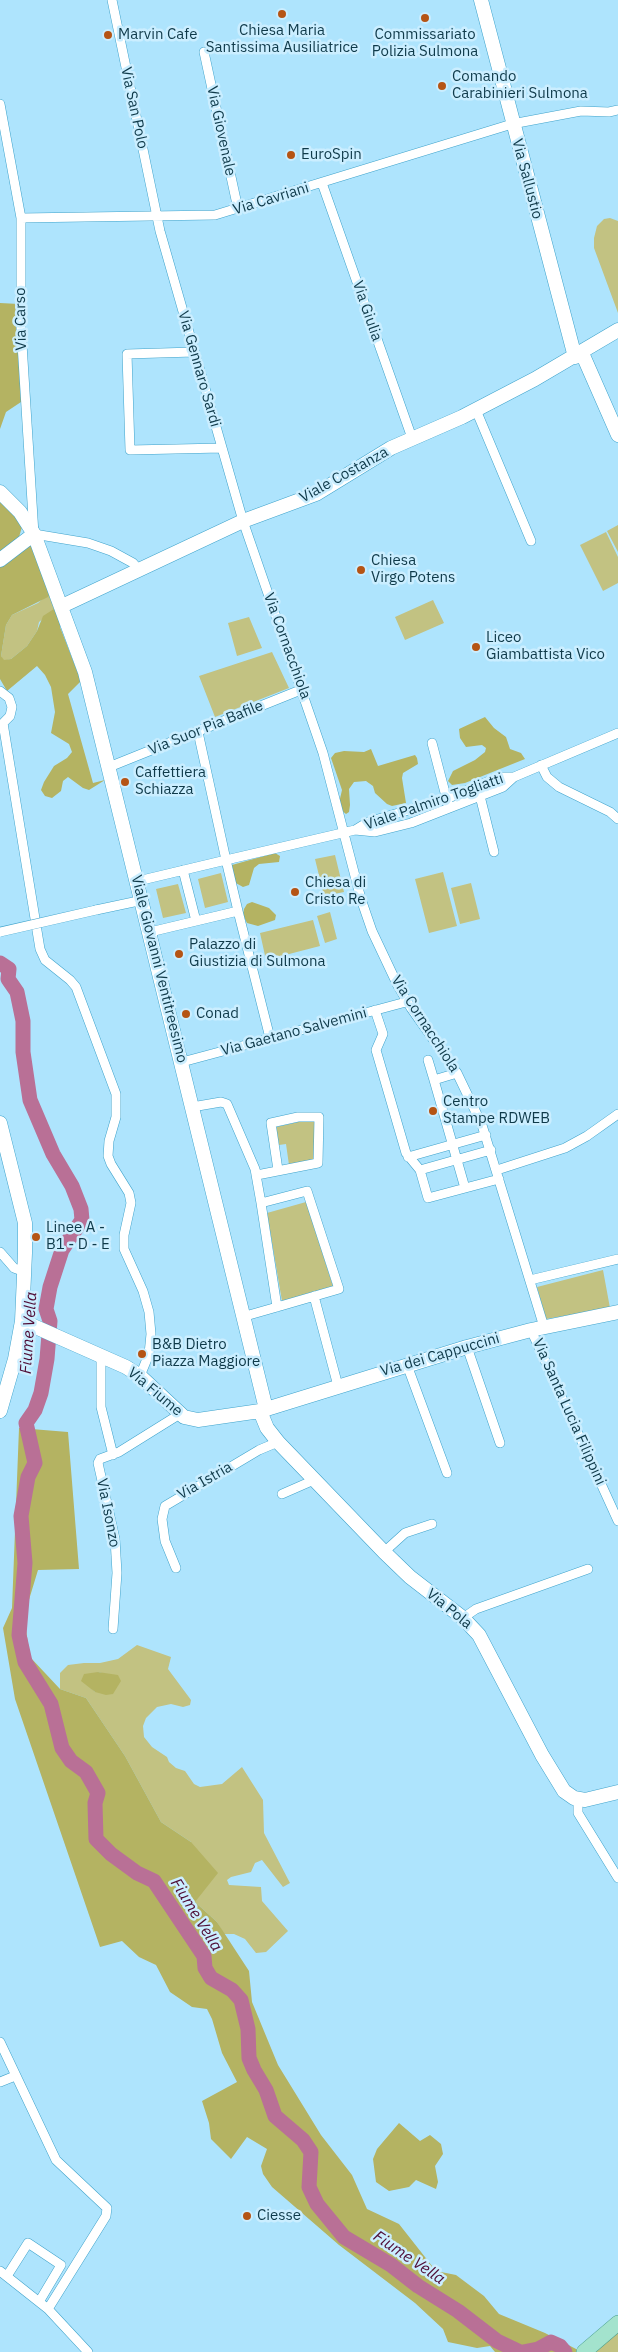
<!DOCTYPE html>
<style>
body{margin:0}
canvas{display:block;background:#aee4fd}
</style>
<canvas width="618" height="2352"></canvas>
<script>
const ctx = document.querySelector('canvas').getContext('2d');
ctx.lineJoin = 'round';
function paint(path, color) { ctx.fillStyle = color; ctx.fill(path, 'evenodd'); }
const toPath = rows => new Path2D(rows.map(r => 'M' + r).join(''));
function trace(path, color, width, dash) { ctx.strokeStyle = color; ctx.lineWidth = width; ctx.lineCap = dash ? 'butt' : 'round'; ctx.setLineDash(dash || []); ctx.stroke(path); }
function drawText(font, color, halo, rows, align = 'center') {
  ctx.font = font + ' "IBM Plex Sans",sans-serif'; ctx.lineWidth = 5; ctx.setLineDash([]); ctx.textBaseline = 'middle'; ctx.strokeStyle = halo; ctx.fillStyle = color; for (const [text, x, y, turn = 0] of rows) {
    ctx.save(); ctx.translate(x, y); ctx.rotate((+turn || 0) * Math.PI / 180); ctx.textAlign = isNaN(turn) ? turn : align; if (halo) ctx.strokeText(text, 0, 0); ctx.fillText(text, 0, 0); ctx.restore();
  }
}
paint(toPath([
 [610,218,618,221,618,313,594,248,594,238,597,226,604,219],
 [618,525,618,552,607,531],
 [606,532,618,557,618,583,603,591,580,545],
 [52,591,57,607,39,622,37,631,27,646,11,659,3,661,1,656,6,625,12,615,38,603],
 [433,600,444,623,405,640,395,617],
 [249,617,262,648,237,656,228,623],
 [272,652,289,688,215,717,199,676],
 [335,855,344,892,324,896,315,859],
 [443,872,457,926,429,933,415,879],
 [221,873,228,902,205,908,198,879],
 [471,883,480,919,460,924,451,888],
 [178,884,186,913,163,918,156,889],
 [330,912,337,939,325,943,317,916],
 [313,920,320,946,266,960,260,933],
 [298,1122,315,1122,315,1160,289,1165,286,1144,279,1145,276,1127],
 [306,1202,333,1286,282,1301,267,1213],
 [603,1270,610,1308,546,1319,537,1287],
 [137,1645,171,1657,168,1669,191,1700,190,1705,183,1707,171,1704,157,1707,146,1718,143,1726,144,1737,152,1747,167,1757,169,1762,176,1768,185,1771,194,1784,200,1787,222,1784,242,1767,263,1800,264,1833,290,1883,283,1887,262,1860,255,1863,251,1872,231,1877,227,1880,229,1885,261,1887,262,1901,288,1931,266,1952,256,1953,245,1939,234,1934,224,1934,217,1922,195,1902,191,1842,161,1822,125,1756,86,1698,60,1689,60,1673,68,1665,84,1663,100,1663,118,1659],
 [98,1672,110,1675,95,1692,89,1686],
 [618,2330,618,2352,593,2352]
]), '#c2c282');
paint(toPath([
 [0,303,19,304,21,402,6,412,0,429],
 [0,499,16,514,22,527,19,537,11,547,0,555],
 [34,540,52,591,48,597,12,615,6,625,1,656,4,660,11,659,27,646,37,631,43,616,57,607,62,620,60,627,81,681,68,694,93,783,105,780,89,790,83,788,68,777,63,781,61,791,52,798,45,796,41,790,44,782,54,766,67,758,72,752,69,744,51,733,55,712,51,687,45,675,37,666,7,691,0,679,0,564],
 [485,717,494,728,506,737,510,749,521,753,525,759,465,783,452,785,448,781,453,771,475,760,485,752,486,748,482,745,466,747,460,738,459,729],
 [371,749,378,766,415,755,417,758,418,764,403,773,402,778,406,803,392,806,387,804,375,793,373,786,366,781,354,782,349,789,350,805,349,812,346,814,341,810,339,803,342,790,331,758,335,753,344,751,364,752],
 [275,853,280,856,279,862,259,864,254,868,249,885,243,887,234,882,232,865],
 [252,902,269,908,276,915,275,920,258,926,247,923,243,915,244,909,247,904],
 [19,1428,68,1432,79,1569,38,1570,28,1603,25,1623,30,1657,60,1689,86,1698,125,1756,161,1822,191,1842,218,1873,195,1902,217,1922,249,1971,252,2002,278,2065,321,2135,352,2175,367,2209,399,2224,436,2271,456,2275,484,2296,499,2314,545,2333,578,2350,576,2352,495,2352,490,2346,477,2348,448,2342,443,2329,415,2303,339,2245,272,2187,263,2174,261,2166,267,2149,247,2137,231,2159,211,2139,209,2123,202,2101,237,2082,222,2053,212,2019,207,2009,192,2007,170,1992,156,1965,139,1957,122,1941,100,1947,15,1699,3,1628,12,1608],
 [98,1672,118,1675,121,1681,113,1694,106,1695,95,1692,81,1681,84,1674],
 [399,2123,420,2141,430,2135,441,2144,443,2154,435,2166,438,2182,436,2189,416,2180,409,2187,389,2191,376,2182,373,2159,377,2149]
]), '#b4b362');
trace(toPath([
 [0,963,9,969,8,979,17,992,23,1021,23,1052,30,1100,53,1154,72,1186,81,1209,82,1220,62,1250,50,1287,46,1309,50,1321,47,1359,41,1393,35,1410,26,1423,35,1463,28,1477,21,1516,25,1563,19,1635,25,1662,51,1704,62,1748,71,1761,86,1772,98,1793,95,1803,96,1839,111,1854,137,1873,154,1881,204,1956,205,1968,211,1978,232,1990,241,2000,248,2029,249,2058,254,2070,266,2090,275,2116,303,2140,311,2152,309,2187,317,2204,344,2237,391,2265,418,2286,458,2311,497,2341,520,2352],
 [523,2352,538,2349,551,2342,560,2346,565,2352]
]), '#b97096', 15);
const street = toPath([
 [112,0,160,231,243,521,323,753,361,899,372,931,398,986,411,1008,457,1073,482,1125,544,1327],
 [204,52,238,209],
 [0,104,21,218,21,328,34,534,88,543,111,551,133,563,139,570],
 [322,183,412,438],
 [21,218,215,215,512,124,581,111,609,112,618,110],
 [194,352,127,354,130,450,222,448],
 [476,410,531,541],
 [0,691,9,698,12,707,10,716,3,723,40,949,45,960,70,980,76,987,116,1094,116,1117,109,1141,108,1156,111,1164,129,1193,131,1203,124,1235,124,1249,143,1291,149,1312,151,1334,149,1354,140,1376],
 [198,732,226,860,355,830,375,832,411,823,503,787,514,777],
 [432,743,448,804],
 [541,765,547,777,559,787,610,812,618,819],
 [109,767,303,689],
 [480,796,494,852],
 [355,830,368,822,446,799,499,777,514,777,618,733],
 [183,870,196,921],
 [138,881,226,860,238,911,150,932],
 [96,910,143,900],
 [238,911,270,1038],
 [375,1010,383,1034,376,1050,406,1153,420,1170],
 [428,1060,434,1080],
 [182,1062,406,1002],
 [457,1073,434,1080,465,1188],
 [192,1107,221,1102,227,1104,255,1169,261,1203],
 [491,1150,420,1170,428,1198,499,1179],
 [408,1157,486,1135],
 [497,1170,565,1148,587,1136,618,1114],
 [257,1175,318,1163,319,1117,298,1117,271,1123,278,1170],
 [0,1252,14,1268,25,1272],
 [530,1280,618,1259],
 [314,1296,338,1386],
 [242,1317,277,1307,339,1289,307,1191,261,1203,277,1307],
 [531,1330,618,1521],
 [467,1347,500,1443],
 [101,1355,101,1407,113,1455],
 [407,1365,447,1473],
 [282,1494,314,1480],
 [384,1552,405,1533,432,1524],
 [176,1568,165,1541,162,1519,165,1506,259,1450,278,1442],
 [463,1618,476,1609,588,1569],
 [113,1629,117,1573,115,1539,98,1463,100,1459,119,1452,180,1414],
 [578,1799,578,1813,618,1878],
 [0,2042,56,2160,107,2208,106,2216,48,2309],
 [0,2082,15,2076],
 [0,2271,48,2309,88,2352],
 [7,2276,28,2243,61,2265,39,2302]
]);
const secondary = toPath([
 [481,0,575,357],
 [582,353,618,435],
 [0,492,20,512,34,534,85,672,266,1409],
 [0,560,34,534],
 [62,606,243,521,316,494,391,448,462,417,535,379,618,330],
 [0,1123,25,1223,25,1253,22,1321,15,1359,0,1411],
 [22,1321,126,1367,140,1376,184,1417,198,1420,260,1411,467,1347,531,1330,618,1312],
 [260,1411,267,1428,278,1442,384,1552,410,1577,463,1618,479,1635,542,1755,564,1791,574,1798,585,1800,618,1792]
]);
const primary = toPath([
 [584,2352,618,2323]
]);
trace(street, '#3fa3cb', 10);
trace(secondary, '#3fa3cb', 15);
trace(primary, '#479c89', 16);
trace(street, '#fff', 9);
trace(secondary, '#fff', 14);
trace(primary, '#a3e3cd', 15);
const streetBridge = toPath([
 [0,932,96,910]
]);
trace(streetBridge, '#3fa3cb', 10, []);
trace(streetBridge, '#fff', 9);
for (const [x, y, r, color] of [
 [282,14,5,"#b55414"],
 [425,18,5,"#b55414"],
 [108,35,5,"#b55414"],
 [442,86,5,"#b55414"],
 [291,155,5,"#b55414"],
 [361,570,5,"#b55414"],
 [476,647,5,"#b55414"],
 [125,782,5,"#b55414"],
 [295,892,5,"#b55414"],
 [179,954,5,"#b55414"],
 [186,1014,5,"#b55414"],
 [433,1111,5,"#b55414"],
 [36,1237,5,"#b55414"],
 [142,1354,5,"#b55414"],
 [247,2216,5,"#b55414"]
]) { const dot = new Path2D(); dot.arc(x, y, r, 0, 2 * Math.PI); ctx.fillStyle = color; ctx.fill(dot); trace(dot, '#cbeeff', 2); }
drawText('15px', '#0f3a4a', '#cbeeff', [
 ["Chiesa Maria",282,31,"center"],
 ["Santissima Ausiliatrice",282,48,"center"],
 ["Marvin Cafe",118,35],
 ["Commissariato",425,35,"center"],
 ["Polizia Sulmona",425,52,"center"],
 ["Comando",452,77],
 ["Carabinieri Sulmona",452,94],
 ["EuroSpin",301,155],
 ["Chiesa",371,561],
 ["Virgo Potens",371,578],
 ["Liceo",486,638],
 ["Giambattista Vico",486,655],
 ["Caffettiera",135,773],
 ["Schiazza",135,790],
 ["Chiesa di",305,883],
 ["Cristo Re",305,900],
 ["Palazzo di",189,945],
 ["Giustizia di Sulmona",189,962],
 ["Conad",196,1014],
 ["Centro",443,1102],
 ["Stampe RDWEB",443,1119],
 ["Linee A -",46,1228],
 ["B1 - D - E",46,1245],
 ["B&B Dietro",152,1345],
 ["Piazza Maggiore",152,1362],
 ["Ciesse",257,2216]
], 'left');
drawText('15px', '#0f3a4a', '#cbeeff', [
 ["Via San Polo",134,108,78],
 ["Via Giovenale",221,131,78],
 ["Via Sallustio",527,179,75],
 ["Via Cavriani",271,199,-17],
 ["Via Giulia",367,311,71],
 ["Via Carso",21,319,-91],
 ["Via Gennaro Sardi",199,369,74],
 ["Viale Costanza",344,475,-29],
 ["Via Cornacchiola",287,646,70],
 ["Via Suor Pia Bafile",206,728,-22],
 ["Viale Palmiro Togliatti",434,802,-19],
 ["Viale Giovanni Ventitreesimo",159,969,76],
 ["Via Cornacchiola",425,1024,57],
 ["Via Gaetano Salvemini",294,1032,-15],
 ["Via dei Cappuccini",440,1355,-16],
 ["Via Fiume",155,1392,40],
 ["Via Santa Lucia Filippini",569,1412,66],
 ["Via Istria",205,1481,-30],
 ["Via Isonzo",108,1513,79],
 ["Via Pola",449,1609,39]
]);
drawText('italic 16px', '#4f0d36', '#cbeeff', [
 ["Fiume Vella",29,1333,-86],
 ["Fiume Vella",196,1915,58],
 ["Fiume Vella",409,2258,34]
]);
</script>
